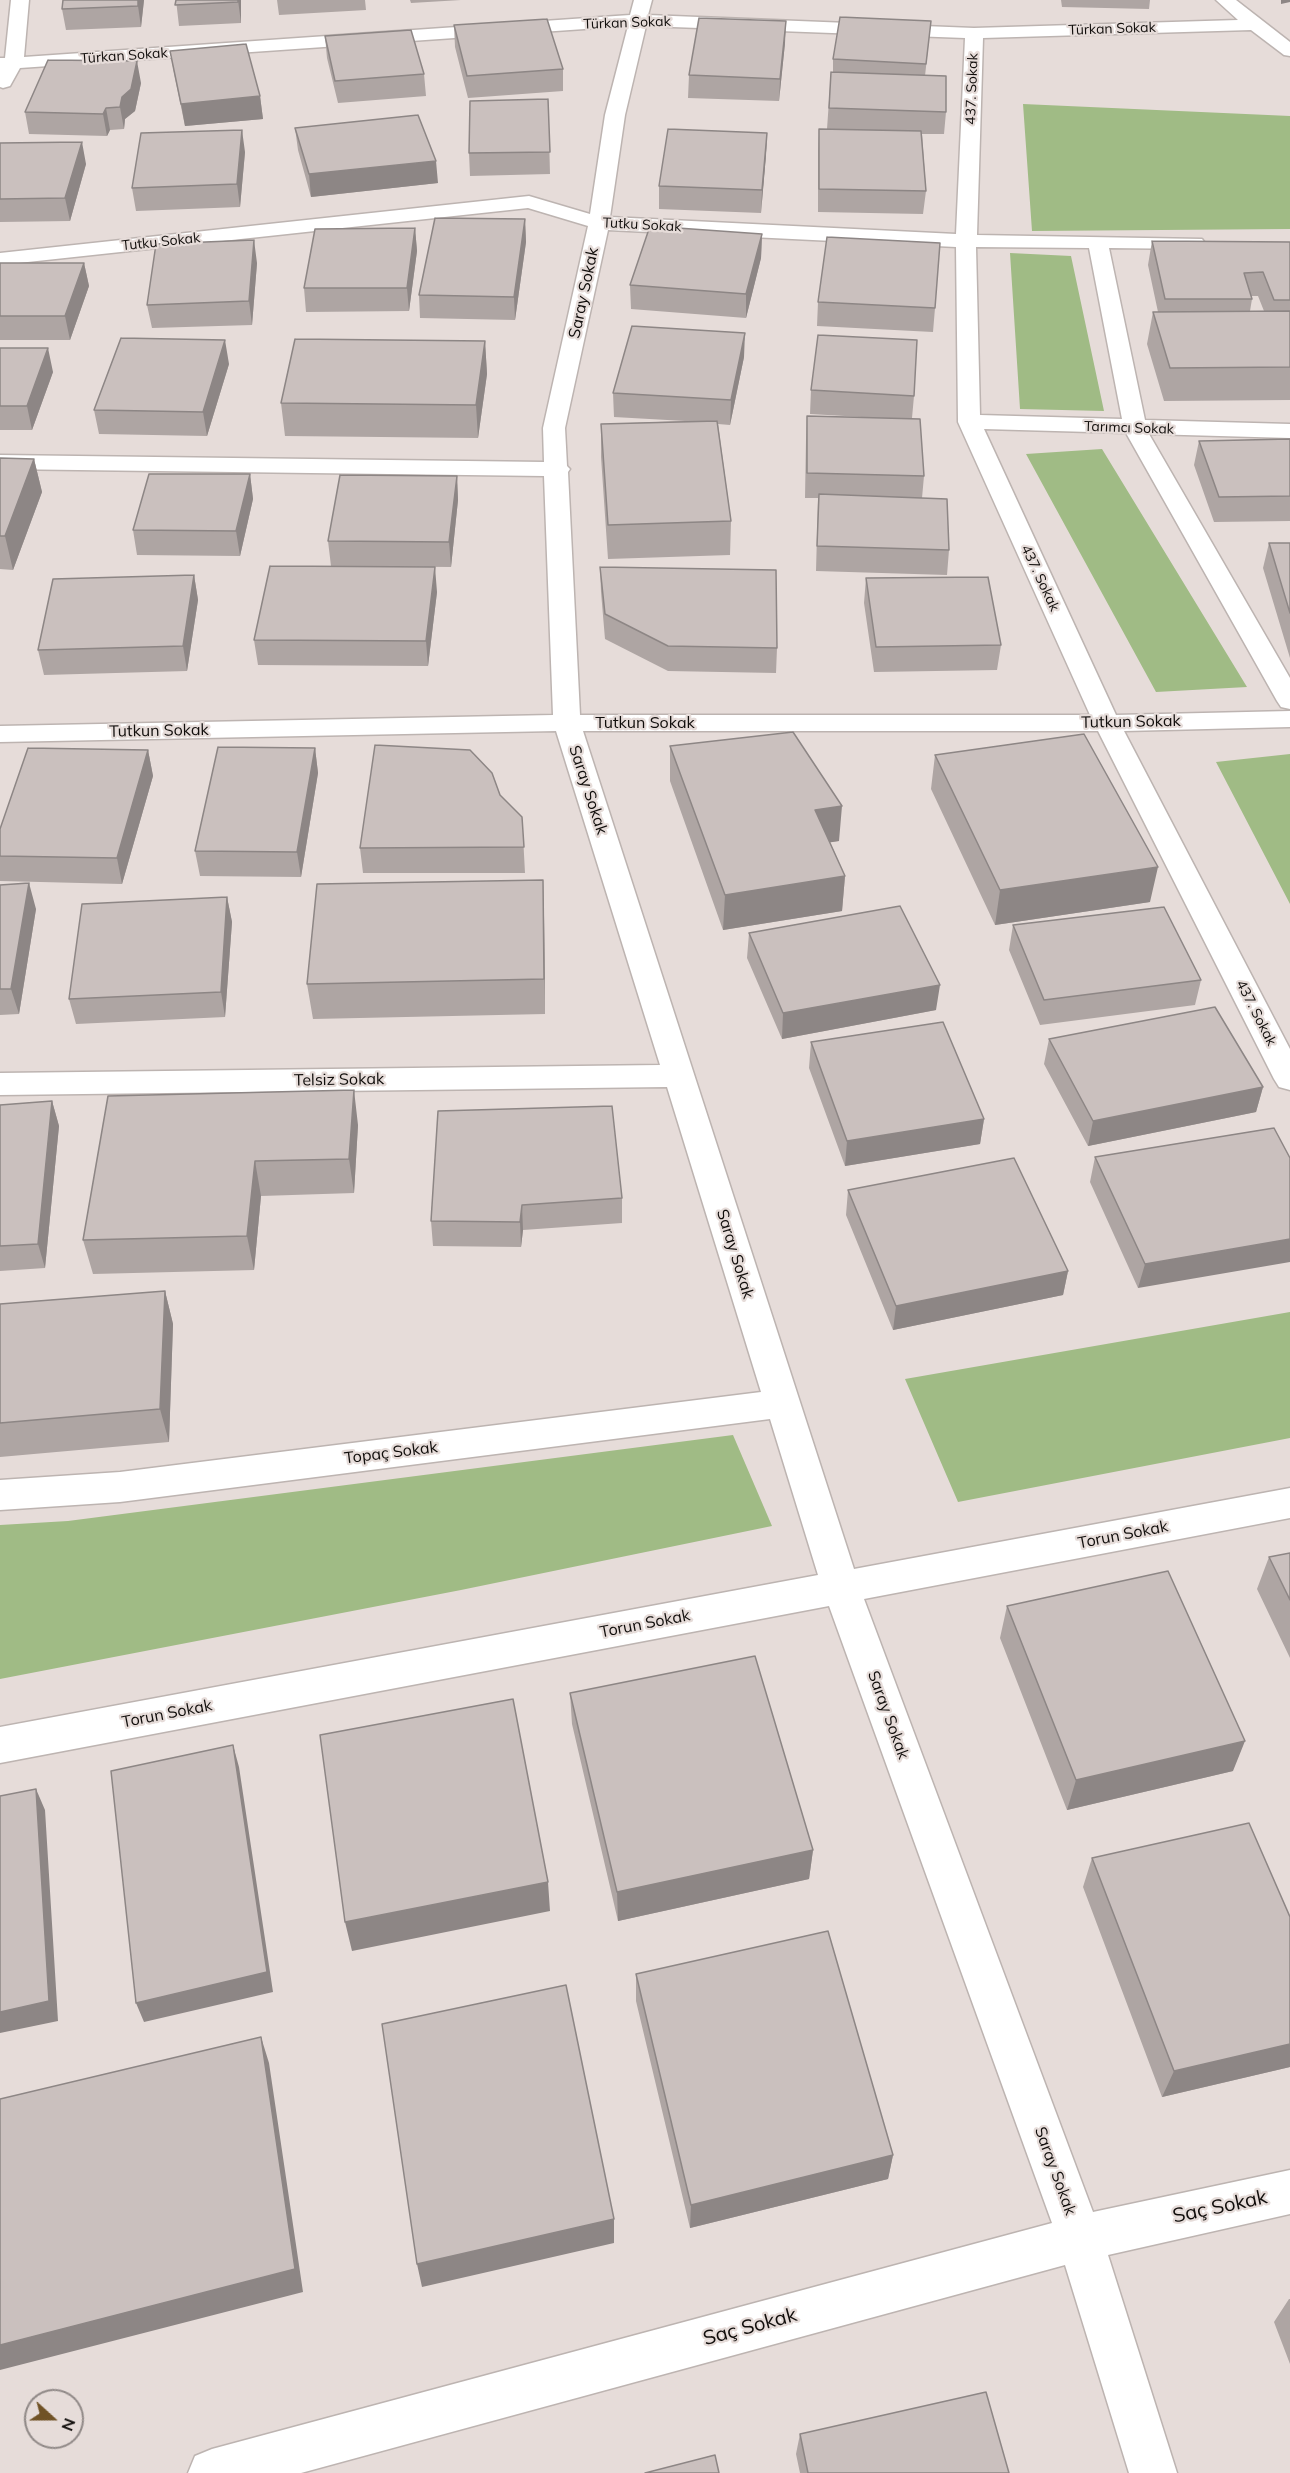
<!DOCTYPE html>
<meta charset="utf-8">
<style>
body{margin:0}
#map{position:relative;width:1290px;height:2473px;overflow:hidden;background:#e6dcd9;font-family:Mulish,sans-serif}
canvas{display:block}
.north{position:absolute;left:24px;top:2389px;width:60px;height:60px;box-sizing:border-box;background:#e6dcd9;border:2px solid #908987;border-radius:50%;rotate:111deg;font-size:16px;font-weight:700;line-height:24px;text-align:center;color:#100d0b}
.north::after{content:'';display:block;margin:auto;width:21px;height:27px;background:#705226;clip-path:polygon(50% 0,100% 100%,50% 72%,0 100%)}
</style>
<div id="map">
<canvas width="1290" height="2473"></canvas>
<div class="north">N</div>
</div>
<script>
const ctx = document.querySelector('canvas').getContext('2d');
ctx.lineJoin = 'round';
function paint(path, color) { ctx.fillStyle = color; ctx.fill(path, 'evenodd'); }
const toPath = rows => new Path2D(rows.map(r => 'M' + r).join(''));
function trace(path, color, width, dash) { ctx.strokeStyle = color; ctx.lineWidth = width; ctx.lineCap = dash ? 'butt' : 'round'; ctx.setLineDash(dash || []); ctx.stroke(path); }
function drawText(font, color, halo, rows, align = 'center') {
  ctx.font = font + ' Mulish,sans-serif'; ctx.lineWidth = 4.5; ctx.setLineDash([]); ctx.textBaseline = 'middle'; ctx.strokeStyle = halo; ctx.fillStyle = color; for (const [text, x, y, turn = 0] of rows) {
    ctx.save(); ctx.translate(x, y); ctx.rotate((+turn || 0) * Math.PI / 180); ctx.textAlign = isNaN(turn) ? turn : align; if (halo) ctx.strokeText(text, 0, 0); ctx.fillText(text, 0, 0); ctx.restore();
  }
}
paint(toPath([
 [1023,104,1290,116,1290,229,1032,231],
 [1010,253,1071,256,1104,411,1020,409],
 [1102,449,1247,687,1156,692,1026,454],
 [1290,754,1290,904,1216,762],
 [1290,1312,1290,1438,958,1502,905,1379],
 [733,1435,772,1526,461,1590,0,1679,0,1525,68,1521]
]), '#a0bb85');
const street = toPath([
 [11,0,29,0,24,57,630,15,634,0,652,0,648,15,974,28,1238,20,1216,0,1236,0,1290,42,1290,56,1284,55,1251,30,983,38,977,235,1202,239,1205,243,1202,247,1195,249,1109,248,1145,420,1290,424,1290,438,1149,434,1290,678,1290,709,1281,707,1277,701,1126,433,984,429,1116,715,1290,711,1290,727,1124,731,1290,1049,1290,1090,1279,1087,1274,1079,1098,731,583,731,854,1569,1290,1488,1290,1518,864,1599,1093,2212,1290,2170,1290,2214,1108,2255,1177,2473,1129,2473,1065,2265,301,2473,188,2473,195,2456,212,2449,1052,2223,829,1606,0,1763,0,1727,818,1575,770,1419,120,1502,0,1510,0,1480,120,1472,761,1392,667,1087,0,1095,0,1073,660,1065,556,731,0,742,0,726,553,715,544,476,0,469,0,455,544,462,543,428,588,226,528,208,0,265,0,253,529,196,590,214,605,115,628,26,20,68,10,86,3,88,0,87,0,58,5,58,11,0],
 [646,26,965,38,956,234,610,217,625,115,646,26],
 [608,230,956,247,958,422,1090,715,580,715,568,472,570,469,567,466,565,428,608,230],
 [976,247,1089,248,1122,419,980,415,976,247]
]);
trace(street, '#bdb4b1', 3);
paint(street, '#fff');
paint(toPath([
 [144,0,141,27,66,30,62,9],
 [176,0,241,0,241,23,179,26],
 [277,0,365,0,366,10,279,15],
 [410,0,461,0,411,3],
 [1061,0,1150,0,1149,9,1062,7],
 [931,21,925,76,946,112,944,134,922,134,926,191,923,214,818,212,818,151,819,129,827,129,831,72,833,72,833,59],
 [454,25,563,69,563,91,468,98,455,47],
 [325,36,424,74,426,96,338,103,327,58],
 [785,43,779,101,688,98,689,75],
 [170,51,260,96,263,119,185,126,174,73],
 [141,83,135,111,125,119,124,129,110,130,107,136,29,134,25,112],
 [548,99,550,174,470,176,469,153],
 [295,128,438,183,311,197,298,150],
 [767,133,766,155,761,213,659,209,659,186],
 [0,143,86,164,70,221,0,222],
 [245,152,240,207,136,211,132,188],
 [525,219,526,242,515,320,420,318,419,295],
 [415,228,417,251,409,311,306,312,304,288],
 [762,234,761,258,746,318,631,309,630,285],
 [1152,241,1290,242,1290,400,1164,401,1147,344,1153,312,1158,312,1148,265],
 [1251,296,1258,296,1264,311,1250,311,1252,299],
 [0,263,84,263,89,286,70,340,0,340],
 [257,263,252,325,152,328,147,305],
 [818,302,935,308,933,332,817,326],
 [485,341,487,374,478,438,285,436,281,403],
 [0,348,53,372,32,430,0,430],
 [744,357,730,425,718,424,731,521,730,555,608,559,601,457,601,424,685,421,614,417,613,393],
 [229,364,207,436,99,434,94,410],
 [811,390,914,396,912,418,924,476,922,498,949,550,947,575,816,571,818,498,805,498,806,440,807,416,862,417,810,414],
 [1290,439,1290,521,1214,522,1194,465,1199,441],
 [0,458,34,459,42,492,13,570,0,569],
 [250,474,253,499,240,556,137,555,133,530],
 [457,476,458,500,451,567,331,566,328,541],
 [1269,543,1290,543,1290,658,1263,568],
 [600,567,777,648,776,673,668,671,605,639,601,592],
 [194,575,198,600,187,671,44,675,38,650],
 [866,578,1001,645,997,670,874,672,864,603],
 [437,592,428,666,258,665,254,640],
 [670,746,839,841,830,842,845,876,842,911,723,930,670,781],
 [315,748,318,773,301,877,200,876,195,851],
 [148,750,153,776,122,884,0,881,0,829],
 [935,755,1150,902,995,925,931,789],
 [500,795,522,817,525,873,363,873,360,848],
 [0,885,36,909,19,1014,0,1015],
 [227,897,232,922,225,1017,76,1024,69,999],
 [544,915,545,1014,313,1019,307,984],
 [1013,925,1201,980,1195,1005,1040,1025,1009,950],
 [749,933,936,1010,782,1039,747,958],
 [1049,1039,1263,1087,1256,1112,1088,1146,1044,1064],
 [811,1042,984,1119,980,1144,845,1166,809,1068],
 [108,1096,358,1125,354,1193,261,1196,254,1270,93,1274,83,1240],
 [52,1101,59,1126,45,1268,0,1271,0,1105],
 [438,1111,622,1198,622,1223,523,1230,521,1247,433,1246,431,1221],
 [1274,1128,1138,1288,1090,1182,1095,1157],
 [848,1190,1068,1271,1063,1295,893,1330,846,1215],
 [165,1291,173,1324,169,1442,0,1457,0,1304],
 [1290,1553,1290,1658,1257,1589,1269,1557],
 [1007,1606,1233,1771,1067,1810,1000,1638],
 [570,1693,813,1850,809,1879,618,1921,572,1724],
 [1092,1858,1290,1917,1290,2067,1162,2097,1083,1887],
 [636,1974,893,2155,888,2179,690,2228,636,2001],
 [1289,2299,1290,2299,1290,2364,1274,2322],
 [800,2434,1009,2473,800,2473,796,2454]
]), '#aea5a3');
paint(toPath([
 [138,0,144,0,141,27,138,6],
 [238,0,241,0,241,23],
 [1281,0,1290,0,1290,2,1281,4],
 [786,21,785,43,779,101,780,79],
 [137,61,141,83,135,111,125,119,124,129,120,107,122,97],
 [260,96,263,119,185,126,181,104],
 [106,108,110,130,107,136,103,114],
 [242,130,245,152,240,207,237,184],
 [767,133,766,155,761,213,762,190],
 [82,142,86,164,70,221,65,198],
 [436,161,438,183,311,197,309,174],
 [525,219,526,242,515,320,514,297],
 [415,228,417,251,409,311,407,288],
 [762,234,761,258,746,318,746,294],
 [254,240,257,263,252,325,249,301],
 [84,263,89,286,70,340,65,316],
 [745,333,744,357,730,425,731,400],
 [225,340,229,364,207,436,203,412],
 [485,341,487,374,478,438,476,405],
 [48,348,53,372,32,430,27,406],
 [34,459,42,492,13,570,5,536],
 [250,474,253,499,240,556,236,531],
 [457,476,458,500,451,567,449,542],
 [435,567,437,592,428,666,426,641],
 [194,575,198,600,187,671,183,646],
 [315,748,318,773,301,877,297,852],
 [148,750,153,776,122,884,117,858],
 [842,806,839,841,813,845,815,810],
 [1158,867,1150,902,995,925,1000,890],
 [845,876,842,911,723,930,725,895],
 [543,880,544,915,545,1014,544,979],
 [29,883,36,909,19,1014,11,989],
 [227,897,232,922,225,1017,221,992],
 [940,985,936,1010,782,1039,783,1013],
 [1263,1087,1256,1112,1088,1146,1093,1121],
 [354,1090,358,1125,354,1193,349,1159],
 [52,1101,59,1126,45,1268,38,1244],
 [984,1119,980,1144,845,1166,847,1141],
 [255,1161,261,1196,254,1270,247,1236],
 [522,1205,523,1230,521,1247,520,1222],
 [1290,1239,1290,1262,1138,1288,1145,1264],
 [1068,1271,1063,1295,893,1330,896,1306],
 [165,1291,173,1324,169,1442,160,1409],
 [1245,1741,1233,1771,1067,1810,1076,1780],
 [233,1745,239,1767,273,1992,144,2022,136,2003],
 [36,1789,45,1810,58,2021,0,2033,0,2012],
 [813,1850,809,1879,618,1921,617,1892],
 [548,1882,550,1911,352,1951,345,1922],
 [261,2037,269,2063,303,2292,0,2370,0,2345],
 [1290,2044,1290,2067,1162,2097,1174,2071],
 [893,2155,888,2179,690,2228,691,2205],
 [614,2219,614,2243,422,2287,417,2264]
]), '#8d8685');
const building = toPath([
 [63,0,138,0,138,6,62,9,63,0],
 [176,0,238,0,238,2,175,5,176,0],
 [840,17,931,21,926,64,833,59,840,17],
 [699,18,786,21,780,79,689,75,699,18],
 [547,19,563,69,467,76,454,25,547,19],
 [411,30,424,74,335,81,325,36,411,30],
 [246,44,260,96,181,104,170,51,246,44],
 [48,60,137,61,131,89,122,97,120,107,106,108,103,114,25,112,48,60],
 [831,72,946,76,946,112,829,108,831,72],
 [548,99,550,152,469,153,470,101,548,99],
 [418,115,436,161,309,174,295,128,418,115],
 [668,129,767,133,762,190,659,186,668,129],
 [819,129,921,131,926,191,819,189,819,129],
 [242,130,237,184,132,188,141,133,242,130],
 [82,142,65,198,0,199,0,143,82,142],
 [435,218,525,219,514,297,419,295,435,218],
 [650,226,762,234,746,294,630,285,650,226],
 [415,228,407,288,304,288,315,229,415,228],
 [827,237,940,243,935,308,818,302,827,237],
 [254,240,249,301,147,305,156,244,254,240],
 [1152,241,1290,242,1290,300,1274,300,1263,272,1244,273,1252,299,1165,299,1152,241],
 [0,263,84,263,65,316,0,316,0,263],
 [1290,311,1290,367,1170,368,1153,312,1290,311],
 [632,326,745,333,731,400,613,393,632,326],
 [818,335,917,340,914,396,811,390,818,335],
 [121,338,225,340,203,412,94,410,121,338],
 [295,339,485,341,476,405,281,403,295,339],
 [0,348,48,348,27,406,0,406,0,348],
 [807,416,920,419,924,476,807,473,807,416],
 [717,421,731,521,608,525,601,424,717,421],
 [1290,439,1290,496,1219,497,1199,441,1290,439],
 [0,458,34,459,5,536,0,536,0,458],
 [149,474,250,474,236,531,133,530,149,474],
 [340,475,457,476,449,542,328,541,340,475],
 [819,494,947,499,949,550,817,546,819,494],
 [1269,543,1290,543,1290,613,1269,543],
 [270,566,435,567,426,641,254,640,270,566],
 [600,567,776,570,777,648,668,646,605,614,600,567],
 [194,575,183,646,38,650,53,579,194,575],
 [988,577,1001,645,876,647,866,578,988,577],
 [793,732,842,806,815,810,845,876,725,895,670,746,793,732],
 [1084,734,1158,867,1000,890,935,755,1084,734],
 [375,745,470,750,492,773,500,795,522,817,524,847,360,848,375,745],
 [218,747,315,748,297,852,195,851,218,747],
 [28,748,148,750,117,858,0,856,0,829,28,748],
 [543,880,544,979,307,984,317,884,543,880],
 [29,883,11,989,0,989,0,885,29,883],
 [227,897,221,992,69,999,82,904,227,897],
 [900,906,940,985,783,1013,749,933,900,906],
 [1164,907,1201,980,1044,1000,1013,925,1164,907],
 [1215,1007,1263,1087,1093,1121,1049,1039,1215,1007],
 [943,1022,984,1119,847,1141,811,1042,943,1022],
 [354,1090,349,1159,255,1161,247,1236,83,1240,108,1096,354,1090],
 [52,1101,38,1244,0,1246,0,1105,52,1101],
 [612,1106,622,1198,522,1205,520,1222,431,1221,438,1111,612,1106],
 [1274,1128,1290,1158,1290,1239,1145,1264,1095,1157,1274,1128],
 [1014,1158,1068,1271,896,1306,848,1190,1014,1158],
 [165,1291,160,1409,0,1423,0,1304,165,1291],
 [1290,1553,1290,1600,1269,1557,1290,1553],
 [1168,1571,1245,1741,1076,1780,1007,1606,1168,1571],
 [755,1656,813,1850,617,1892,570,1693,755,1656],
 [513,1699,548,1882,345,1922,320,1735,513,1699],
 [233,1745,267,1972,136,2003,111,1771,233,1745],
 [36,1789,49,2001,0,2012,0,1796,36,1789],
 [1249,1823,1290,1917,1290,2044,1174,2071,1092,1858,1249,1823],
 [828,1931,893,2155,691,2205,636,1974,828,1931],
 [566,1985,614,2219,417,2264,382,2024,566,1985],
 [261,2037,295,2269,0,2345,0,2099,261,2037],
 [986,2392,1009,2473,808,2473,800,2434,986,2392],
 [715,2455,719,2473,645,2473,715,2455]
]);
paint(building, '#cac0be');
trace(building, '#8d8685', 1.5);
drawText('14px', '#100d0b', '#e6dcd9', [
 ["Türkan Sokak",627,23,-2],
 ["Türkan Sokak",1112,29,-2],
 ["Türkan Sokak",124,56,-4],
 ["437. Sokak",972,89,-88],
 ["Tutku Sokak",642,225,3],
 ["Tutku Sokak",161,242,-6],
 ["Tarımcı Sokak",1129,428,2],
 ["437. Sokak",1040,578,65],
 ["437. Sokak",1256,1013,63]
]);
drawText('16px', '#100d0b', '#e6dcd9', [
 ["Saray Sokak",584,293,-78],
 ["Tutkun Sokak",1131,722,-1],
 ["Tutkun Sokak",645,723],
 ["Tutkun Sokak",159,731,-1],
 ["Saray Sokak",588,790,72],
 ["Telsiz Sokak",339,1080,-1],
 ["Saray Sokak",735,1254,73],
 ["Topaç Sokak",391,1453,-7],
 ["Torun Sokak",1123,1535,-11],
 ["Torun Sokak",645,1624,-11],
 ["Torun Sokak",167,1714,-11],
 ["Saray Sokak",888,1715,70],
 ["Saray Sokak",1055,2171,70]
]);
drawText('20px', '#100d0b', '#e6dcd9', [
 ["Saç Sokak",1220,2207,-12],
 ["Saç Sokak",750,2327,-15]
]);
</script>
